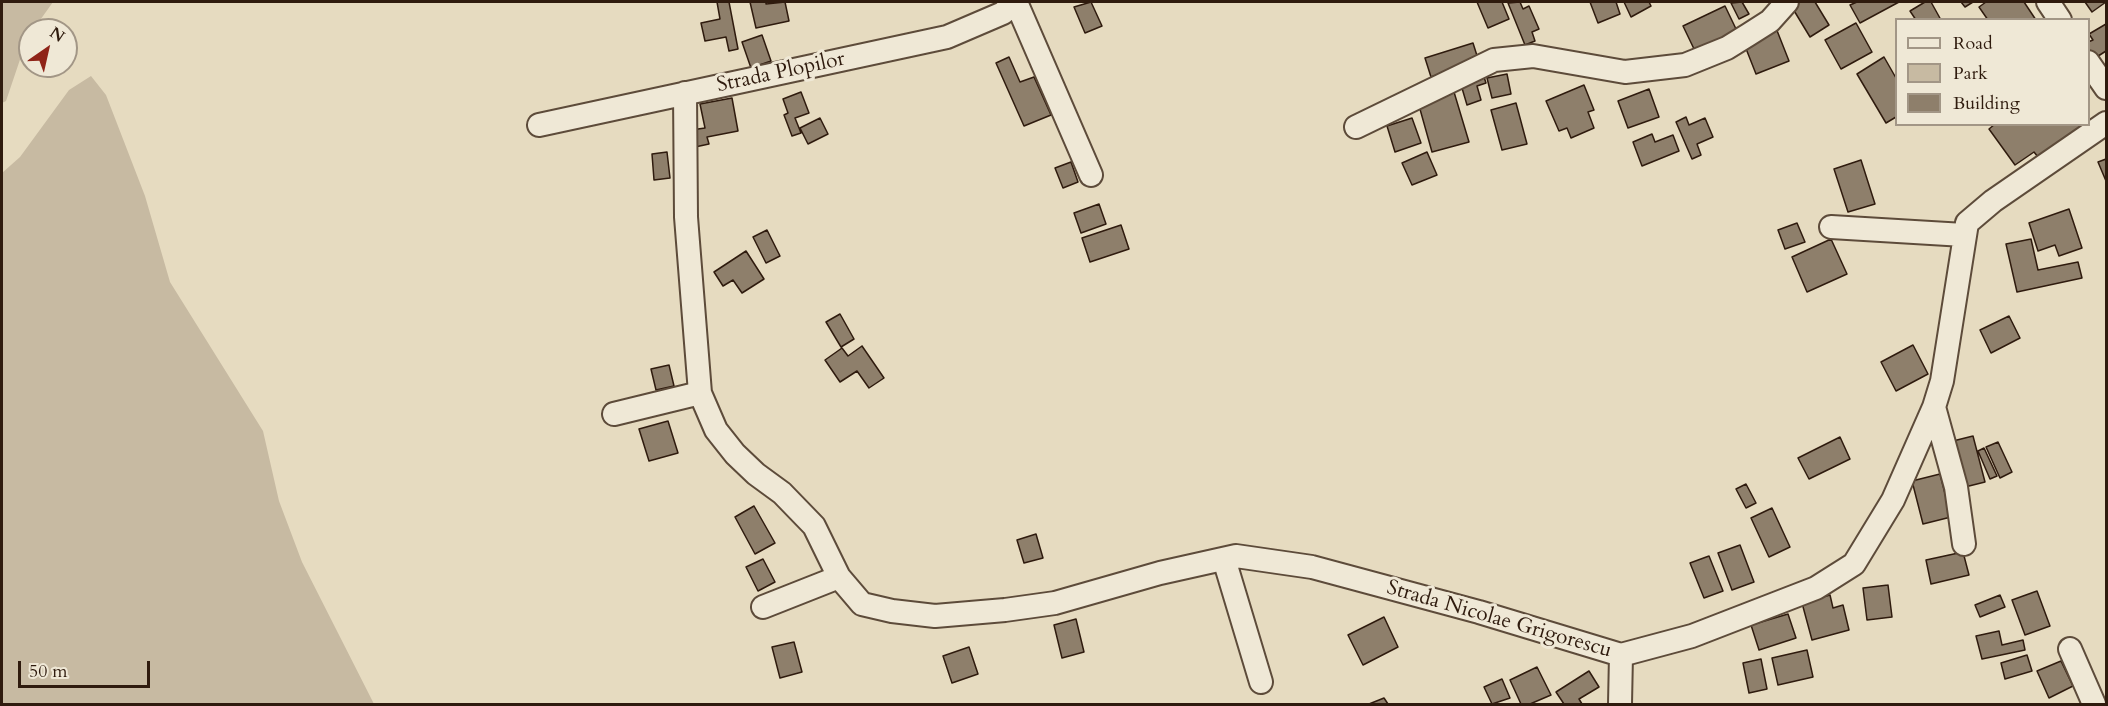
<!DOCTYPE html>
<style>
body{margin:0}
#map{position:relative;width:2108px;height:706px;overflow:hidden;background:#e6dbc0;font-family:Cardo,serif}
canvas{display:block}
.frame{position:absolute;inset:0;border:3px solid #2f1b0e;pointer-events:none}
.legend{position:absolute;left:1895px;top:18px;width:195px;height:108px;box-sizing:border-box;background:#efe8d6;border:2px solid #a29686;margin:0;padding:8px 10px;list-style:none;font-size:18px;color:#2f1b0e}
.legend li{display:flex;align-items:center;gap:12px;height:30px}
.legend b{width:30px;border:2px solid #a29686}
.north{position:absolute;left:18px;top:18px;width:60px;height:60px;box-sizing:border-box;background:#efe8d6;border:2px solid #a29686;border-radius:50%;rotate:34deg;font-size:16px;font-weight:700;line-height:24px;text-align:center;color:#2f1b0e}
.north::after{content:'';display:block;margin:auto;width:21px;height:27px;background:#8f2418;clip-path:polygon(50% 0,100% 100%,50% 72%,0 100%)}
.scale{position:absolute;left:18px;top:661px;width:132px;height:27px;box-sizing:border-box;border:3px solid #2f1b0e;border-top:0;padding-left:8px;font-size:18px;line-height:21px;white-space:nowrap;color:#2f1b0e;-webkit-text-stroke:4px #efe8d6;paint-order:stroke}
</style>
<div id="map">
<canvas width="2108" height="706"></canvas>
<div class="frame"></div>
<ul class="legend">
<li><b style="height:8px;background:#efe8d6"></b>Road</li>
<li><b style="height:16px;background:#c7baa2"></b>Park</li>
<li><b style="height:16px;background:#8e7f6b"></b>Building</li>
</ul>
<div class="north">N</div>
<div class="scale">50 m</div>
</div>
<script>
const ctx = document.querySelector('canvas').getContext('2d');
ctx.lineJoin = 'round';
function paint(path, color) { ctx.fillStyle = color; ctx.fill(path, 'evenodd'); }
const toPath = rows => new Path2D(rows.map(r => 'M' + r).join(''));
function trace(path, color, width, dash) { ctx.strokeStyle = color; ctx.lineWidth = width; ctx.lineCap = dash ? 'butt' : 'round'; ctx.setLineDash(dash || []); ctx.stroke(path); }
function drawText(font, color, halo, rows, align = 'center') {
  ctx.font = font + ' Cardo,serif'; ctx.lineWidth = 6; ctx.setLineDash([]); ctx.textBaseline = 'middle'; ctx.strokeStyle = halo; ctx.fillStyle = color; for (const [text, x, y, turn = 0] of rows) {
    ctx.save(); ctx.translate(x, y); ctx.rotate((+turn || 0) * Math.PI / 180); ctx.textAlign = isNaN(turn) ? turn : align; if (halo) ctx.strokeText(text, 0, 0); ctx.fillText(text, 0, 0); ctx.restore();
  }
}
paint(toPath([
 [2,2,53,2,33,30,30,30,6,101,2,103],
 [91,76,106,95,145,196,170,282,263,431,279,501,302,562,374,704,2,704,2,173,20,157,69,90]
]), '#c7baa2');
const building = toPath([
 [717,2,729,2,738,49,729,51,726,37,705,41,701,23,720,19,717,2],
 [750,2,766,2,766,4,785,2,789,21,756,28,750,2],
 [1091,2,1102,26,1085,33,1074,7,1091,2],
 [1477,2,1502,2,1509,19,1488,28,1477,2],
 [1520,2,1523,9,1529,6,1539,29,1532,32,1535,41,1525,45,1508,3,1520,2],
 [1590,2,1616,2,1620,14,1598,23,1590,2],
 [1624,2,1649,2,1651,6,1631,17,1624,2],
 [1742,2,1749,14,1739,19,1731,3,1742,2],
 [1795,2,1815,2,1829,25,1810,37,1790,4,1795,2],
 [1857,2,1899,2,1860,23,1850,5,1857,2],
 [1925,2,1931,2,1941,20,1916,20,1910,11,1925,2],
 [1961,2,1973,2,1965,7,1961,2],
 [1986,2,2024,2,2036,20,1988,20,1979,7,1986,2],
 [2085,2,2106,2,2092,12,2085,2],
 [1725,6,1737,31,1695,51,1683,26,1725,6],
 [1856,23,1872,52,1841,69,1825,40,1856,23],
 [2106,24,2106,51,2092,60,2088,55,2088,42,2093,40,2089,34,2106,24],
 [1776,28,1789,61,1756,74,1743,41,1776,28],
 [762,35,771,61,751,68,742,42,762,35],
 [1473,43,1479,62,1431,77,1425,58,1473,43],
 [1009,57,1020,82,1034,77,1051,115,1024,126,996,63,1009,57],
 [1884,57,1896,78,1896,117,1886,123,1857,74,1884,57],
 [1482,71,1486,83,1477,86,1481,100,1467,105,1459,78,1482,71],
 [1507,74,1511,94,1492,98,1487,78,1507,74],
 [1584,85,1594,110,1588,112,1594,128,1571,138,1567,128,1559,131,1546,101,1584,85],
 [1649,89,1659,117,1628,128,1618,101,1649,89],
 [801,92,809,113,795,118,801,133,792,136,784,115,788,113,783,99,801,92],
 [1454,92,1469,142,1432,152,1418,102,1454,92],
 [732,98,738,131,707,137,709,144,695,147,691,130,705,128,700,104,732,98],
 [1516,103,1527,144,1502,150,1491,110,1516,103],
 [1686,117,1689,125,1705,118,1713,137,1697,144,1701,155,1692,159,1676,122,1686,117],
 [820,118,828,134,808,144,800,128,820,118],
 [1412,118,1421,143,1395,152,1387,126,1412,118],
 [1995,124,2082,124,2083,125,2038,157,2034,152,2015,165,1989,129,1995,124],
 [1652,134,1655,142,1673,135,1679,151,1642,166,1633,142,1652,134],
 [667,152,670,178,654,180,652,154,667,152],
 [1427,152,1437,175,1412,185,1402,163,1427,152],
 [2106,159,2106,181,2098,162,2106,159],
 [1861,160,1875,204,1848,212,1834,169,1861,160],
 [1071,162,1078,182,1063,188,1055,168,1071,162],
 [1099,204,1106,224,1081,233,1074,213,1099,204],
 [2069,209,2082,248,2059,256,2055,245,2038,251,2029,223,2069,209],
 [1797,223,1805,242,1785,249,1778,230,1797,223],
 [1121,225,1129,249,1090,262,1082,238,1121,225],
 [767,230,780,256,766,263,753,237,767,230],
 [1831,239,1847,274,1807,292,1792,257,1831,239],
 [2031,239,2038,270,2078,262,2082,278,2017,292,2006,244,2031,239],
 [746,251,764,279,742,293,733,280,723,286,714,272,746,251],
 [840,314,854,339,841,347,826,322,840,314],
 [2009,316,2020,338,1991,353,1980,330,2009,316],
 [1913,345,1928,374,1896,391,1881,362,1913,345],
 [862,346,884,378,869,388,857,371,840,382,825,360,842,348,848,356,862,346],
 [669,365,674,386,656,390,651,369,669,365],
 [668,421,678,453,649,461,639,429,668,421],
 [1973,436,1985,482,1961,488,1949,442,1973,436],
 [1840,437,1850,459,1809,479,1798,458,1840,437],
 [1998,442,2012,472,2000,478,1986,447,1998,442],
 [1984,448,1997,476,1990,479,1978,451,1984,448],
 [1940,474,1951,517,1923,524,1912,481,1940,474],
 [1746,484,1756,503,1746,508,1736,489,1746,484],
 [754,506,775,543,755,554,735,517,754,506],
 [1772,508,1790,547,1769,557,1751,518,1772,508],
 [1036,534,1043,558,1024,563,1017,540,1036,534],
 [1740,545,1754,582,1732,590,1718,553,1740,545],
 [1963,552,1969,575,1931,584,1926,560,1963,552],
 [1709,556,1723,591,1704,598,1690,563,1709,556],
 [763,559,775,582,758,591,746,567,763,559],
 [1888,585,1892,617,1867,620,1863,588,1888,585],
 [2037,591,2050,626,2025,635,2012,600,2037,591],
 [1830,595,1833,608,1843,605,1849,630,1812,640,1802,603,1830,595],
 [2000,595,2005,607,1980,617,1975,605,2000,595],
 [1788,614,1796,638,1759,650,1751,625,1788,614],
 [1384,617,1398,647,1363,665,1348,635,1384,617],
 [1076,619,1084,652,1062,658,1054,625,1076,619],
 [1999,631,2002,645,2023,640,2025,650,1982,659,1976,636,1999,631],
 [794,642,802,672,780,678,772,647,794,642],
 [969,647,978,674,952,683,943,656,969,647],
 [1807,650,1813,677,1778,685,1772,658,1807,650],
 [2027,655,2032,671,2005,679,2001,663,2027,655],
 [1761,659,1767,689,1749,693,1743,663,1761,659],
 [2061,661,2073,686,2049,698,2037,671,2061,661],
 [1537,667,1551,695,1530,704,1521,704,1510,680,1537,667],
 [1589,671,1599,687,1579,699,1582,704,1564,704,1556,692,1589,671],
 [1502,679,1510,698,1492,704,1484,687,1502,679],
 [1384,698,1388,704,1369,704,1384,698]
]);
paint(building, '#8e7f6b');
trace(building, '#2f1b0e', 1.5);
const minor = toPath([
 [1016,2,1091,175],
 [2048,2,2060,20],
 [2088,62,2106,88],
 [685,93,686,217,700,393,716,430,735,454,756,474,782,493,814,526,839,577],
 [539,125,947,37,1003,13,1014,2],
 [1356,127,1494,60,1533,56,1625,72,1685,65,1727,48,1748,35,1770,21,1787,2],
 [1831,227,1964,235],
 [1934,407,1956,487,1964,544],
 [614,414,700,393],
 [1224,559,1261,682],
 [763,607,839,577,862,604,892,611,935,616,1005,610,1055,603,1160,573,1236,556,1312,567,1479,612,1621,655,1692,636,1816,588,1854,564,1893,500,1934,407,1942,381,1967,223,1993,201,2106,123],
 [2070,649,2094,704],
 [1620,704,1621,655]
]);
trace(minor, '#5d4b3a', 26);
trace(minor, '#efe8d6', 22);
drawText('21px', '#2f1b0e', '#efe8d6', [
 ["Strada Plopilor",781,73,-12],
 ["Strada Nicolae Grigorescu",1499,620,16]
]);
</script>
